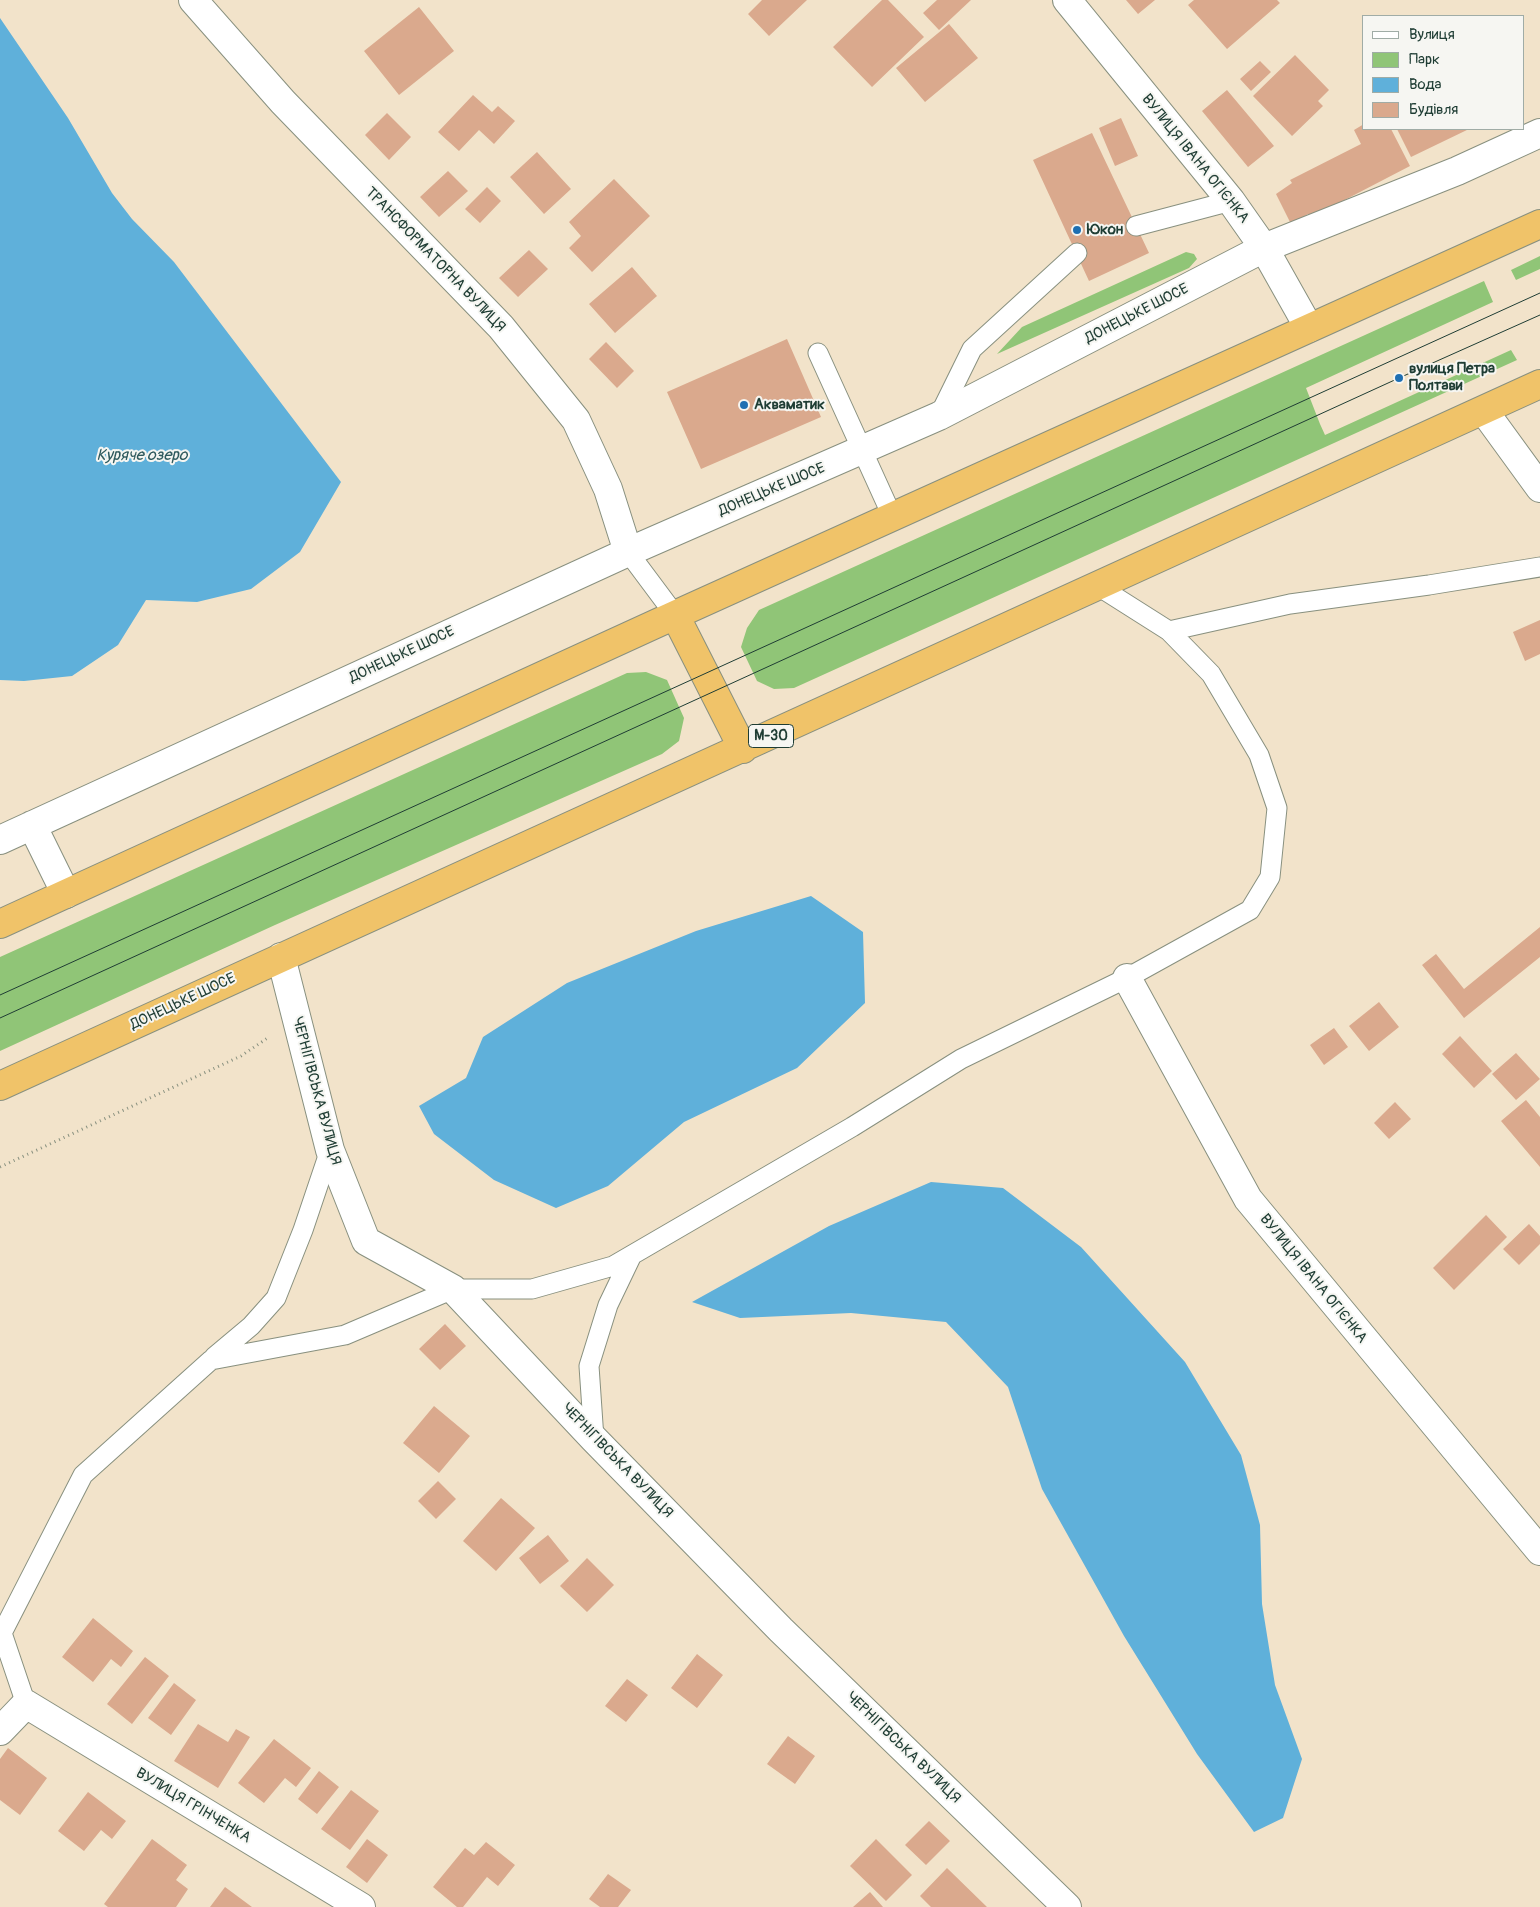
<!DOCTYPE html>
<meta charset="utf-8">
<style>
body{margin:0}
#map{position:relative;width:1540px;height:1907px;overflow:hidden;background:#f2e3ca;font-family:Pangolin,sans-serif}
canvas{display:block}
.legend{position:absolute;left:1362px;top:15px;width:162px;height:115px;box-sizing:border-box;background:#f6f6f2;border:1px solid #a0aca6;margin:0;padding:6px 9px;list-style:none;font-size:15px;color:#1f3d34}
.legend li{display:flex;align-items:center;gap:10px;height:25px}
.legend b{width:25px;border:1px solid #a0aca6}
</style>
<div id="map">
<canvas width="1540" height="1907"></canvas>
<ul class="legend">
<li><b style="height:6px;background:#fff"></b>Вулиця</li>
<li><b style="height:14px;background:#90c577"></b>Парк</li>
<li><b style="height:14px;background:#5fb0da"></b>Вода</li>
<li><b style="height:14px;background:#daa98d"></b>Будівля</li>
</ul>
</div>
<script>
const ctx = document.querySelector('canvas').getContext('2d');
ctx.lineJoin = 'round';
function paint(path, color) { ctx.fillStyle = color; ctx.fill(path, 'evenodd'); }
const toPath = rows => new Path2D(rows.map(r => 'M' + r).join(''));
function trace(path, color, width, dash) { ctx.strokeStyle = color; ctx.lineWidth = width; ctx.lineCap = dash ? 'butt' : 'round'; ctx.setLineDash(dash || []); ctx.stroke(path); }
function drawText(font, color, halo, rows, align = 'center') {
  ctx.font = font + ' Pangolin,sans-serif'; ctx.lineWidth = 4; ctx.setLineDash([]); ctx.textBaseline = 'middle'; ctx.strokeStyle = halo; ctx.fillStyle = color; for (const [text, x, y, turn = 0] of rows) {
    ctx.save(); ctx.translate(x, y); ctx.rotate((+turn || 0) * Math.PI / 180); ctx.textAlign = isNaN(turn) ? turn : align; if (halo) ctx.strokeText(text, 0, 0); ctx.fillText(text, 0, 0); ctx.restore();
  }
}
paint(toPath([
 [1186,252,1194,254,1197,259,1189,268,997,354,1022,327],
 [1540,256,1540,269,1516,280,1511,270],
 [1484,281,1493,302,1306,388,1320,424,1325,435,1511,350,1517,360,794,688,774,689,757,681,741,647,747,628,759,610],
 [646,672,667,680,684,718,679,741,662,754,275,925,0,1051,0,957,627,673]
]), '#90c577');
paint(toPath([
 [0,18,68,118,112,193,132,219,174,262,341,482,300,552,251,589,197,602,146,600,118,645,72,676,24,681,0,680],
 [811,896,863,932,865,1003,797,1068,684,1122,608,1186,556,1208,494,1180,434,1134,419,1106,466,1078,483,1037,567,983,696,931],
 [931,1182,1003,1188,1081,1247,1185,1362,1241,1455,1260,1525,1262,1604,1275,1685,1302,1759,1283,1818,1254,1832,1197,1754,1124,1636,1042,1489,1008,1387,946,1322,851,1313,740,1318,692,1302,829,1226]
]), '#5fb0da');
paint(toPath([
 [762,0,807,0,769,36,748,14],
 [882,0,888,0,924,37,872,87,833,47],
 [937,0,971,0,939,30,923,13],
 [1126,0,1155,0,1138,14],
 [1194,0,1277,0,1280,3,1227,49,1188,5],
 [419,7,454,51,399,95,364,51],
 [949,24,978,58,925,102,896,68],
 [1295,55,1329,90,1318,101,1323,106,1292,136,1253,96],
 [1260,61,1271,72,1251,91,1240,79],
 [1227,90,1274,146,1248,167,1202,111],
 [473,95,492,112,498,106,515,121,494,144,479,130,459,151,438,132],
 [387,113,411,137,389,160,365,135],
 [1121,118,1138,156,1115,166,1099,128],
 [1364,124,1364,129,1391,129,1410,166,1310,218,1308,214,1291,224,1276,194,1292,183,1290,180,1361,144,1354,130],
 [1397,129,1469,129,1411,157],
 [1092,133,1149,253,1089,281,1033,160],
 [537,152,571,189,544,214,510,177],
 [448,171,468,191,439,217,420,197],
 [614,179,650,216,592,272,569,248,581,236,569,222],
 [487,187,501,201,480,223,465,209],
 [529,250,548,269,518,297,499,278],
 [632,267,657,296,615,333,589,304],
 [787,339,821,417,701,469,667,392],
 [606,342,634,371,617,388,589,359],
 [1540,620,1540,654,1525,661,1513,632],
 [1540,927,1540,957,1464,1018,1422,965,1436,954,1464,989],
 [1379,1002,1399,1027,1369,1051,1349,1026],
 [1334,1028,1348,1047,1324,1065,1310,1045],
 [1460,1036,1492,1071,1474,1088,1442,1054],
 [1516,1053,1540,1079,1516,1100,1492,1074],
 [1526,1100,1540,1117,1540,1167,1501,1121],
 [1395,1102,1411,1119,1389,1139,1374,1123],
 [1486,1215,1507,1237,1454,1290,1433,1268],
 [1529,1224,1540,1236,1540,1244,1519,1265,1503,1249],
 [445,1324,466,1346,440,1370,419,1349],
 [434,1406,470,1436,439,1473,403,1443],
 [438,1481,456,1499,436,1519,418,1501],
 [501,1498,535,1528,496,1571,463,1541],
 [548,1535,569,1561,540,1584,519,1558],
 [587,1558,614,1585,587,1612,560,1586],
 [93,1618,133,1651,121,1667,111,1659,93,1682,62,1657],
 [697,1654,723,1675,697,1708,671,1688],
 [145,1657,169,1676,132,1724,107,1704],
 [627,1679,648,1695,626,1722,605,1706],
 [174,1683,196,1700,171,1735,148,1718],
 [198,1724,228,1742,236,1729,250,1737,218,1788,174,1761],
 [788,1736,815,1756,795,1784,767,1764],
 [274,1739,311,1768,296,1787,285,1778,264,1803,238,1783],
 [8,1748,47,1778,20,1815,0,1800,0,1759],
 [319,1771,339,1787,317,1814,298,1799],
 [351,1790,379,1811,350,1850,321,1829],
 [88,1792,126,1821,112,1839,101,1830,84,1851,58,1831],
 [929,1821,950,1841,926,1865,905,1845],
 [152,1839,187,1865,176,1880,188,1889,176,1907,108,1907,104,1904],
 [367,1839,388,1855,367,1883,346,1867],
 [876,1839,912,1875,886,1901,850,1866],
 [486,1842,515,1865,498,1886,487,1877,463,1907,457,1907,433,1887,465,1848,474,1855],
 [947,1868,987,1907,931,1907,920,1896],
 [608,1874,631,1890,618,1907,600,1907,589,1899],
 [225,1887,252,1907,210,1907],
 [870,1892,883,1907,853,1907]
]), '#daa98d');
const lane = toPath([
 [1136,226,1231,201],
 [818,353,893,518],
 [939,416,972,349,1077,253],
 [628,552,675,615],
 [1098,586,1169,631],
 [214,1357,251,1326,276,1298,303,1230,330,1150],
 [594,1439,589,1366,608,1305,632,1255],
 [26,1704,2,1633,83,1475,211,1360,345,1335,453,1289,532,1289,613,1266,852,1127,961,1059,1127,978,1250,910,1270,877,1277,808,1259,755,1211,674,1169,631,1290,604,1429,585,1540,567]
]);
const street = toPath([
 [193,0,283,102,501,327,576,420,608,489,628,552],
 [1067,0,1231,201,1264,248,1309,328],
 [1484,411,1540,488],
 [32,825,66,894],
 [0,840,628,552,939,416,1264,248,1457,171,1540,133],
 [281,957,330,1150,366,1241,453,1289,594,1439,781,1630,1067,1907],
 [1127,978,1248,1199,1540,1551],
 [0,1731,26,1704,361,1907]
]);
const highway = toPath([
 [675,615,743,749],
 [0,924,675,615,1540,224],
 [0,1086,1540,384]
]);
trace(lane, '#88907f', 21);
trace(street, '#88907f', 30);
trace(highway, '#88907f', 30);
trace(toPath([
 [0,1167,241,1056,269,1037]
]), '#88907f', 3, [1, 4]);
trace(lane, '#fff', 19);
trace(street, '#fff', 28);
trace(highway, '#f0c369', 28);
trace(toPath([
 [0,995,1540,293],
 [0,1018,1399,378,1540,315]
]), '#1f3d34', 1);
for (const [x, y, r, color] of [
 [1077,230,5,"#1f6fb2"],
 [1399,378,5,"#1f6fb2"],
 [744,405,5,"#1f6fb2"]
]) { const dot = new Path2D(); dot.arc(x, y, r, 0, 2 * Math.PI); ctx.fillStyle = color; ctx.fill(dot); trace(dot, '#f6f6f2', 2); }
for (const [x, y, w] of [
 [771,736,45]
]) { const box = new Path2D(); box.roundRect(x - w / 2, y - 11.5, w, 23, 4); ctx.fillStyle = '#f6f6f2'; ctx.fill(box); trace(box, '#1f3d34', 1); }
drawText('bold 14px', '#1f3d34', null, [
 ["М-30",771,736]
]);
drawText('15px', '#1f3d34', '#f6f6f2', [
 ["ВУЛИЦЯ ІВАНА ОГІЄНКА",1195,159,51],
 ["ТРАНСФОРМАТОРНА ВУЛИЦЯ",435,260,46],
 ["ДОНЕЦЬКЕ ШОСЕ",1137,314,-27],
 ["ДОНЕЦЬКЕ ШОСЕ",772,490,-23],
 ["ДОНЕЦЬКЕ ШОСЕ",402,655,-25],
 ["ДОНЕЦЬКЕ ШОСЕ",183,1002,-25],
 ["ЧЕРНІГІВСЬКА ВУЛИЦЯ",316,1091,75],
 ["ВУЛИЦЯ ІВАНА ОГІЄНКА",1313,1279,51],
 ["ЧЕРНІГІВСЬКА ВУЛИЦЯ",617,1461,46],
 ["ЧЕРНІГІВСЬКА ВУЛИЦЯ",903,1748,44],
 ["ВУЛИЦЯ ГРІНЧЕНКА",193,1806,31]
]);
drawText('bold 15px', '#1f3d34', '#f6f6f2', [
 ["Юкон",1087,230],
 ["вулиця Петра",1409,369],
 ["Полтави",1409,386],
 ["Акваматик",754,405]
], 'left');
drawText('italic 16px', '#2f5a5e', '#f6f6f2', [
 ["Куряче озеро",142,456]
]);
</script>
